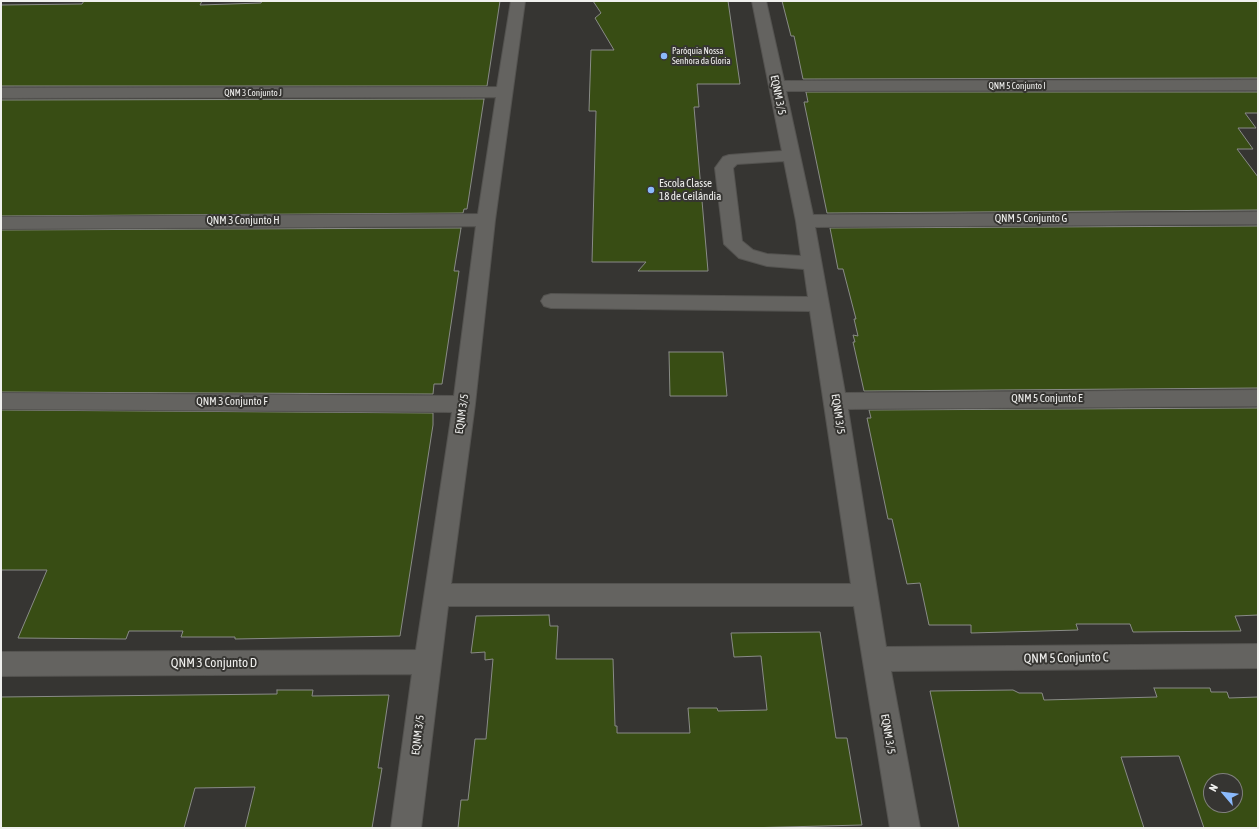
<!DOCTYPE html>
<meta charset="utf-8">
<style>
body{margin:0}
#map{position:relative;width:1259px;height:829px;overflow:hidden;background:#363532;font-family:"Asap Condensed",sans-serif}
canvas{display:block}
.frame{position:absolute;inset:0;border:2px solid #f0f0ee;pointer-events:none}
.north{position:absolute;left:1203px;top:773px;width:40px;height:40px;box-sizing:border-box;background:#363532;border:1px solid #80807d;border-radius:50%;rotate:298deg;font-size:11px;font-weight:700;line-height:16px;text-align:center;color:#f0f0ee}
.north::after{content:'';display:block;margin:auto;width:14px;height:18px;background:#8bbafc;clip-path:polygon(50% 0,100% 100%,50% 72%,0 100%)}
</style>
<div id="map">
<canvas width="1259" height="829"></canvas>
<div class="frame"></div>
<div class="north">N</div>
</div>
<script>
const ctx = document.querySelector('canvas').getContext('2d');
ctx.lineJoin = 'round';
function paint(path, color) { ctx.fillStyle = color; ctx.fill(path, 'evenodd'); }
const toPath = rows => new Path2D(rows.map(r => 'M' + r).join(''));
function trace(path, color, width, dash) { ctx.strokeStyle = color; ctx.lineWidth = width; ctx.lineCap = dash ? 'butt' : 'round'; ctx.setLineDash(dash || []); ctx.stroke(path); }
function drawText(font, color, halo, rows, align = 'center') {
  ctx.font = font + ' "Asap Condensed",sans-serif'; ctx.lineWidth = 4; ctx.setLineDash([]); ctx.textBaseline = 'middle'; ctx.strokeStyle = halo; ctx.fillStyle = color; for (const [text, x, y, turn = 0] of rows) {
    ctx.save(); ctx.translate(x, y); ctx.rotate((+turn || 0) * Math.PI / 180); ctx.textAlign = isNaN(turn) ? turn : align; if (halo) ctx.strokeText(text, 0, 0); ctx.fillText(text, 0, 0); ctx.restore();
  }
}
const building = toPath([
 [84,1,202,1,200,5,261,3,262,1,500,1,487,86,1,86,1,5,82,4,84,1],
 [593,1,728,1,740,84,697,84,699,107,694,107,708,271,638,271,646,262,592,262,596,111,589,111,591,50,614,50,595,18,601,13,593,1],
 [782,1,1258,1,1258,78,803,79,794,36,791,36,782,1],
 [806,92,1258,92,1258,113,1245,113,1256,128,1238,128,1253,149,1237,149,1258,177,1258,210,827,213,804,102,808,102,806,92],
 [484,99,467,209,464,209,463,213,1,216,1,100,484,99],
 [1258,226,1258,388,864,391,853,342,855,342,853,335,858,336,854,319,856,319,843,269,838,269,830,228,1258,226],
 [461,228,454,271,459,271,442,384,434,384,433,394,1,392,1,230,461,228],
 [669,352,723,352,727,396,670,396,669,352],
 [1258,408,1258,615,1235,616,1241,631,1133,632,1130,624,1076,624,1078,630,971,633,971,625,929,625,920,583,907,584,892,519,888,519,867,418,871,418,869,410,1258,408],
 [1,410,433,413,433,425,400,636,235,639,235,637,181,637,183,631,129,631,126,639,18,638,47,570,1,570,1,410],
 [549,615,550,626,558,626,556,659,613,659,615,726,617,726,617,733,690,733,688,708,717,708,718,711,767,710,761,656,734,657,731,633,820,632,836,738,847,738,862,825,744,828,458,828,461,800,468,800,475,739,486,739,493,659,485,660,485,652,471,653,476,616,549,615],
 [1154,688,1210,688,1211,692,1227,692,1229,698,1258,697,1258,828,1204,828,1179,756,1121,757,1144,828,959,828,930,691,1013,690,1019,693,1042,693,1044,700,1157,697,1154,688],
 [1211,781,1235,781,1235,805,1211,805,1211,781],
 [277,690,313,690,312,696,389,695,378,768,382,768,372,828,245,828,255,787,195,788,184,828,1,828,1,697,277,694,277,690]
]);
paint(building, '#384d14');
trace(building, '#898b87', 1);
const minor = toPath([
 [511,1,525,1,495,220,475,404,451,584,851,584,810,311,551,308,544,306,541,301,544,296,551,294,808,297,804,269,767,266,739,258,724,244,715,168,723,157,729,155,782,151,752,1,766,1,784,81,1258,80,1258,90,786,91,813,215,1258,212,1258,224,815,227,845,393,1258,390,1258,406,848,409,886,647,1258,644,1258,668,891,671,920,828,890,828,854,606,448,606,421,828,391,828,412,674,1,676,1,652,416,650,452,412,1,409,1,393,454,396,476,226,1,229,1,217,478,214,496,97,1,98,1,88,497,87,511,1],
 [784,161,796,221,801,256,767,254,753,250,742,241,733,168,737,164,784,161]
]);
trace(minor, '#545350', 2);
paint(minor, '#646360');
for (const [x, y, r, color] of [
 [664,56,4,"#8bbafc"],
 [651,190,4,"#8bbafc"]
]) { const dot = new Path2D(); dot.arc(x, y, r, 0, 2 * Math.PI); ctx.fillStyle = color; ctx.fill(dot); trace(dot, '#363532', 1.5); }
drawText('9px', '#f0f0ee', '#363532', [
 ["Paróquia Nossa",672,51],
 ["Senhora da Gloria",672,61]
], 'left');
drawText('9px', '#f0f0ee', '#363532', [
 ["QNM 5 Conjunto I",1017,86],
 ["QNM 3 Conjunto J",253,93]
]);
drawText('11px', '#f0f0ee', '#363532', [
 ["EQNM 3/5",778,95,78],
 ["QNM 5 Conjunto G",1031,219],
 ["QNM 3 Conjunto H",243,221],
 ["QNM 5 Conjunto E",1047,399],
 ["QNM 3 Conjunto F",232,402],
 ["EQNM 3/5",462,414,-82],
 ["EQNM 3/5",838,414,81],
 ["EQNM 3/5",888,734,80],
 ["EQNM 3/5",418,735,-83]
]);
drawText('11px', '#f0f0ee', '#363532', [
 ["Escola Classe",659,184],
 ["18 de Ceilândia",659,197]
], 'left');
drawText('13px', '#f0f0ee', '#363532', [
 ["QNM 5 Conjunto C",1066,658,-1],
 ["QNM 3 Conjunto D",214,663]
]);
</script>
